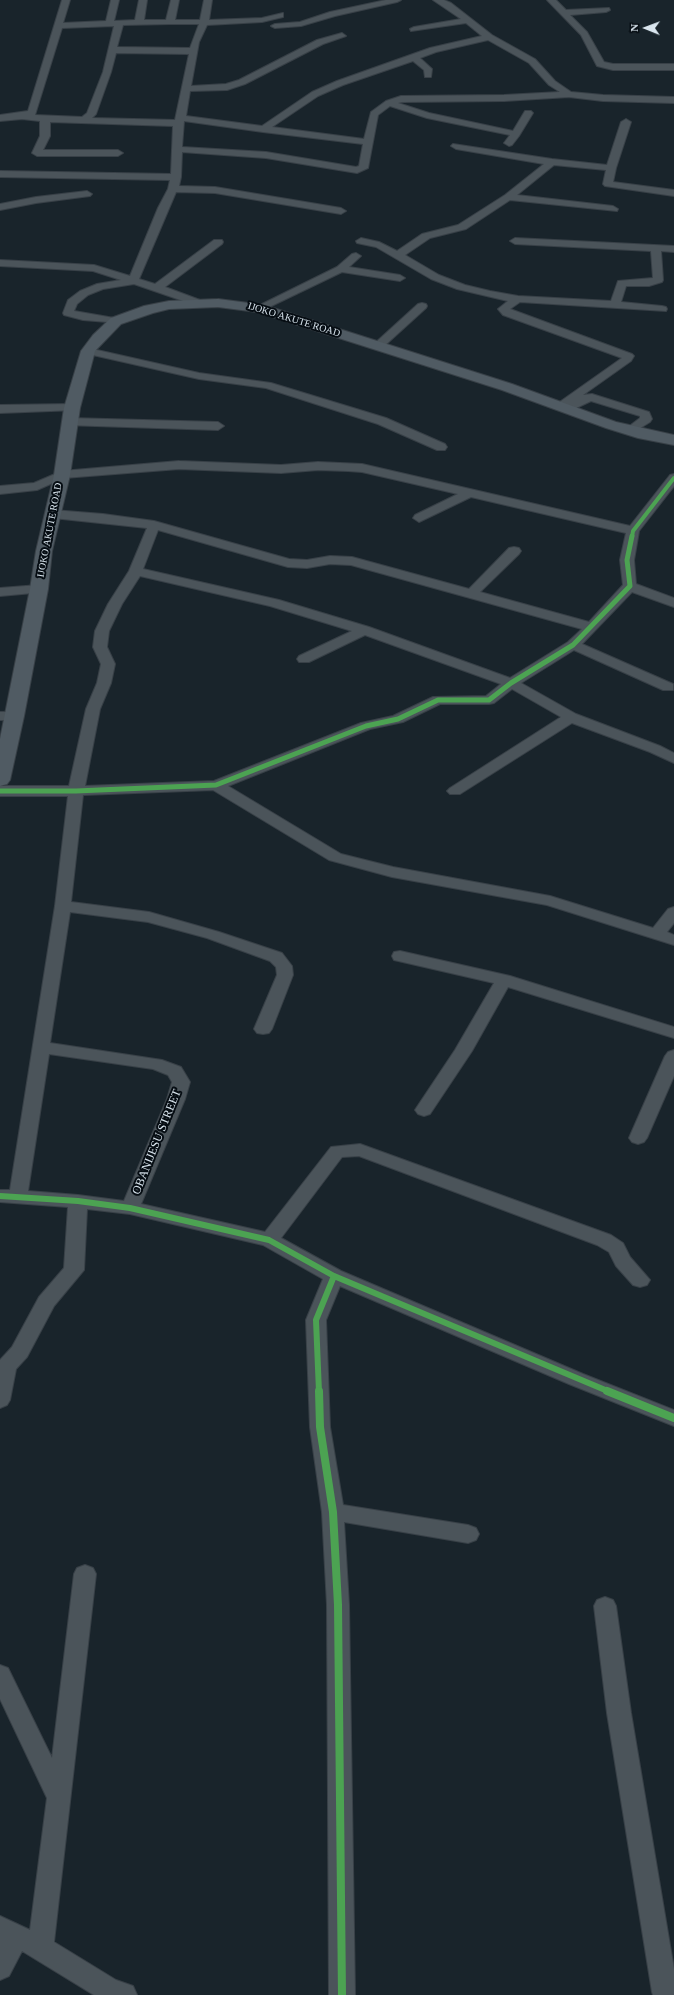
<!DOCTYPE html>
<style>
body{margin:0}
#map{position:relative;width:674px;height:1995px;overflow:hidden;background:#19242b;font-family:"Times New Roman",serif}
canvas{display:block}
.north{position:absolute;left:626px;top:8px;width:40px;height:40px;-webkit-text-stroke:3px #060d13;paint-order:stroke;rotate:271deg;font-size:11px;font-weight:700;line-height:16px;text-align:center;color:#dae6ef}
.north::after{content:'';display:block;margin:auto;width:14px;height:18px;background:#dae6ef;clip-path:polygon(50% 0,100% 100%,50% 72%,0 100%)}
</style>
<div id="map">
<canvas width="674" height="1995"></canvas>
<div class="north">N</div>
</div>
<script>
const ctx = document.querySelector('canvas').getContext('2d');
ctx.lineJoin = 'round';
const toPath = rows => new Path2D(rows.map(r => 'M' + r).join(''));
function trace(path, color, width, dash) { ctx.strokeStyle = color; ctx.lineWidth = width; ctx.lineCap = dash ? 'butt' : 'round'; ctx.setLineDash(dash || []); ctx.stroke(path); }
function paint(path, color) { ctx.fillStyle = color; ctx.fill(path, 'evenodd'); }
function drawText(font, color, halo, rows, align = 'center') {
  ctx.font = font + ' "Times New Roman",serif'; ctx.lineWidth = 4; ctx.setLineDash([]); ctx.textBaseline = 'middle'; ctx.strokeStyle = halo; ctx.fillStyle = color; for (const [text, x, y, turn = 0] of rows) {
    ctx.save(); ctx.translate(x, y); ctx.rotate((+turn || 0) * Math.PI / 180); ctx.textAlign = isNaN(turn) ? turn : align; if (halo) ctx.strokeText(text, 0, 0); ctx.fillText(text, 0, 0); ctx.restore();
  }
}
const street = toPath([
 [62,0,70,0,63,23,106,21,111,0,119,0,114,21,135,20,139,0,147,0,144,20,166,20,171,0,179,0,175,20,200,20,204,0,212,0,209,20,262,18,283,13,283,17,262,22,207,25,199,42,191,86,226,84,239,80,317,40,342,33,346,36,323,44,245,84,227,90,190,91,186,116,262,126,312,92,337,81,430,48,482,36,466,23,411,31,410,29,414,27,461,19,433,0,444,0,451,3,492,35,535,59,555,81,571,92,603,95,674,97,674,103,603,101,569,97,504,101,402,102,398,103,429,113,513,131,525,111,531,111,533,113,519,136,512,145,509,146,504,143,510,135,427,118,390,106,378,115,368,168,357,173,266,158,182,152,181,177,179,186,215,187,341,208,346,211,341,214,215,193,176,192,139,279,155,284,214,240,222,240,223,242,222,244,165,287,200,300,201,302,200,304,192,304,134,284,103,289,88,295,77,304,74,311,120,319,121,321,120,323,83,320,64,315,63,313,68,300,80,291,97,284,121,280,93,271,0,266,0,260,94,265,130,276,158,208,168,189,170,180,0,177,0,171,171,174,173,126,50,122,50,136,43,150,118,150,123,153,118,156,37,156,32,153,40,136,40,121,22,119,0,121,0,115,28,111,62,0],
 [170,24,199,24,190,48,117,47,123,25,170,24],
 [114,26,103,72,87,113,82,117,35,115,62,28,114,26],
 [488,40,529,63,549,85,560,92,504,95,401,96,386,101,371,112,364,139,272,127,318,96,343,85,413,61,424,70,425,77,431,77,432,69,420,58,436,52,488,40],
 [116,53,189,54,175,120,92,118,96,114,111,72,116,53],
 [184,121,263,132,363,144,359,166,356,167,266,152,182,147,184,121],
 [386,0,401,0,397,2,335,16,301,26,275,28,271,26,275,24,300,22,330,12,386,0],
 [547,0,556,0,566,10,609,8,610,10,606,12,570,15,587,32,604,62,613,64,674,64,674,70,613,70,597,66,581,35,547,0],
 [626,119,631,122,616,168,613,182,674,190,674,196,605,186,603,184,606,170,554,165,517,195,613,206,618,209,617,211,510,200,466,229,430,238,405,255,439,275,465,285,490,291,518,296,611,301,618,281,653,278,651,251,515,244,510,241,515,238,674,246,674,252,661,251,663,280,662,282,649,286,626,286,621,302,662,306,666,307,667,309,666,311,520,302,510,309,632,354,634,356,631,361,583,395,592,394,649,412,652,419,650,422,629,435,623,431,640,418,640,416,591,401,572,410,567,407,560,410,554,406,622,358,503,315,498,309,508,301,457,289,431,279,376,247,357,243,356,241,361,238,379,242,397,251,422,234,458,225,505,195,544,164,456,149,451,146,453,144,552,159,607,165,621,122,626,119],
 [87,191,92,194,90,196,36,203,0,210,0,204,36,197,87,191],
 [356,253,361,256,349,267,400,275,405,278,400,281,342,272,263,310,255,310,254,308,337,267,352,254,356,253],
 [422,303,426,304,427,306,426,308,382,348,374,348,372,346,374,344,418,304,422,303],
 [88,348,199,373,271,383,386,418,445,444,447,447,445,450,437,450,378,424,266,388,199,379,84,353,82,351,88,348],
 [72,404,78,408,76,410,0,413,0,405,72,404],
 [69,418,218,422,224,426,218,430,65,425,63,422,69,418],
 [179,461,281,465,318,462,362,464,630,526,670,475,674,474,674,486,639,531,634,560,636,584,674,598,674,607,632,592,582,644,673,684,673,690,663,690,574,650,521,683,576,714,660,746,674,753,674,763,650,752,572,723,460,794,450,794,447,791,450,788,561,717,512,689,494,703,489,704,440,704,403,722,370,729,228,786,341,854,393,867,550,896,653,928,668,909,674,907,674,923,667,932,674,935,674,945,547,905,392,877,329,860,213,790,83,795,71,902,149,912,219,932,282,953,292,966,293,975,272,1029,269,1033,263,1034,257,1033,254,1029,277,975,276,967,270,961,207,938,148,922,70,912,50,1043,162,1060,181,1067,190,1082,185,1099,141,1204,265,1232,331,1147,360,1144,611,1235,623,1243,630,1257,650,1280,647,1285,640,1287,633,1285,616,1266,609,1252,597,1245,359,1156,342,1157,281,1238,341,1271,583,1374,674,1410,674,1426,569,1384,340,1286,326,1320,330,1427,343,1505,468,1525,476,1528,479,1534,476,1540,468,1543,344,1522,349,1605,355,1995,329,1995,327,1605,322,1512,310,1427,306,1320,323,1279,263,1245,130,1214,87,1209,84,1270,54,1306,27,1357,16,1369,10,1400,7,1405,0,1408,0,1360,12,1347,39,1297,64,1268,68,1207,0,1202,0,1190,10,1190,55,906,68,796,0,796,0,786,69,786,86,709,97,683,101,664,93,647,95,631,108,604,129,571,147,528,53,518,47,514,53,510,103,514,154,521,289,559,307,560,330,556,352,557,469,589,509,548,514,547,519,548,521,551,519,554,480,592,589,622,623,585,620,560,626,533,471,497,419,522,413,518,415,515,458,494,362,472,348,471,318,470,281,473,179,469,64,478,37,490,0,494,0,486,34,483,62,471,179,461],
 [158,530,288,567,307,568,330,564,351,565,582,629,568,642,510,678,369,627,279,600,143,569,158,530],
 [140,576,270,606,352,631,299,656,297,659,299,662,309,662,365,635,501,684,486,696,433,697,393,716,361,723,214,781,85,786,100,709,111,683,115,664,107,647,109,631,122,604,140,576],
 [49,1054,153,1069,168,1075,172,1082,167,1099,124,1201,78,1195,28,1191,49,1054],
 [39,585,44,586,46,589,44,592,0,596,0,588,39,585],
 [0,712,15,712,20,713,22,716,20,719,15,720,0,720,0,712],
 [400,951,510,976,674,1027,674,1038,508,987,472,1051,430,1114,424,1116,418,1114,415,1110,455,1050,494,983,394,960,392,956,394,952,400,951],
 [674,1050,674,1076,647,1138,644,1142,638,1144,632,1142,629,1138,665,1056,668,1052,674,1050],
 [85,1565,93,1568,96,1574,54,1942,116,1980,133,1986,137,1995,94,1995,22,1951,9,1976,0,1980,0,1916,30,1930,47,1798,0,1699,0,1665,8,1668,52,1758,74,1574,77,1568,85,1565],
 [605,1597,613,1600,616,1606,631,1713,674,1969,674,1995,653,1995,652,1992,607,1713,594,1606,597,1600,605,1597]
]);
const secondary = toPath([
 [218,299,264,305,512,384,616,422,674,435,674,445,638,438,606,428,502,390,257,312,218,307,169,309,153,313,121,324,95,351,80,408,70,475,52,551,48,589,24,716,10,780,7,784,0,786,0,739,30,589,36,551,54,475,64,408,81,351,93,335,111,318,144,306,169,301,218,299]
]);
trace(street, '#384047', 2);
trace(secondary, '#384047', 2);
paint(street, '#4b545a');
paint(secondary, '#505b63');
trace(toPath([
 [632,537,633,531,674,478]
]), '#4ca352', 4);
trace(toPath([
 [0,791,76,791,216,785,366,726,398,719,438,700,489,700,511,683,573,645,630,586,627,560,632,536]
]), '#4ca352', 5);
trace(toPath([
 [0,1196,78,1201,130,1208,269,1240,334,1276,610,1392],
 [319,1392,316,1320,334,1276]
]), '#4ca352', 6);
trace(toPath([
 [319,1391,320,1427,333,1512,338,1605,342,1995],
 [607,1391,674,1418]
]), '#4ca352', 8);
drawText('10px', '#dae6ef', '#060d13', [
 ["IJOKO AKUTE ROAD",294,320,17],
 ["IJOKO AKUTE ROAD",50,530,-79]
]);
drawText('12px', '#dae6ef', '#060d13', [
 ["OBANIJESU STREET",157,1142,-68]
]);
</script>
